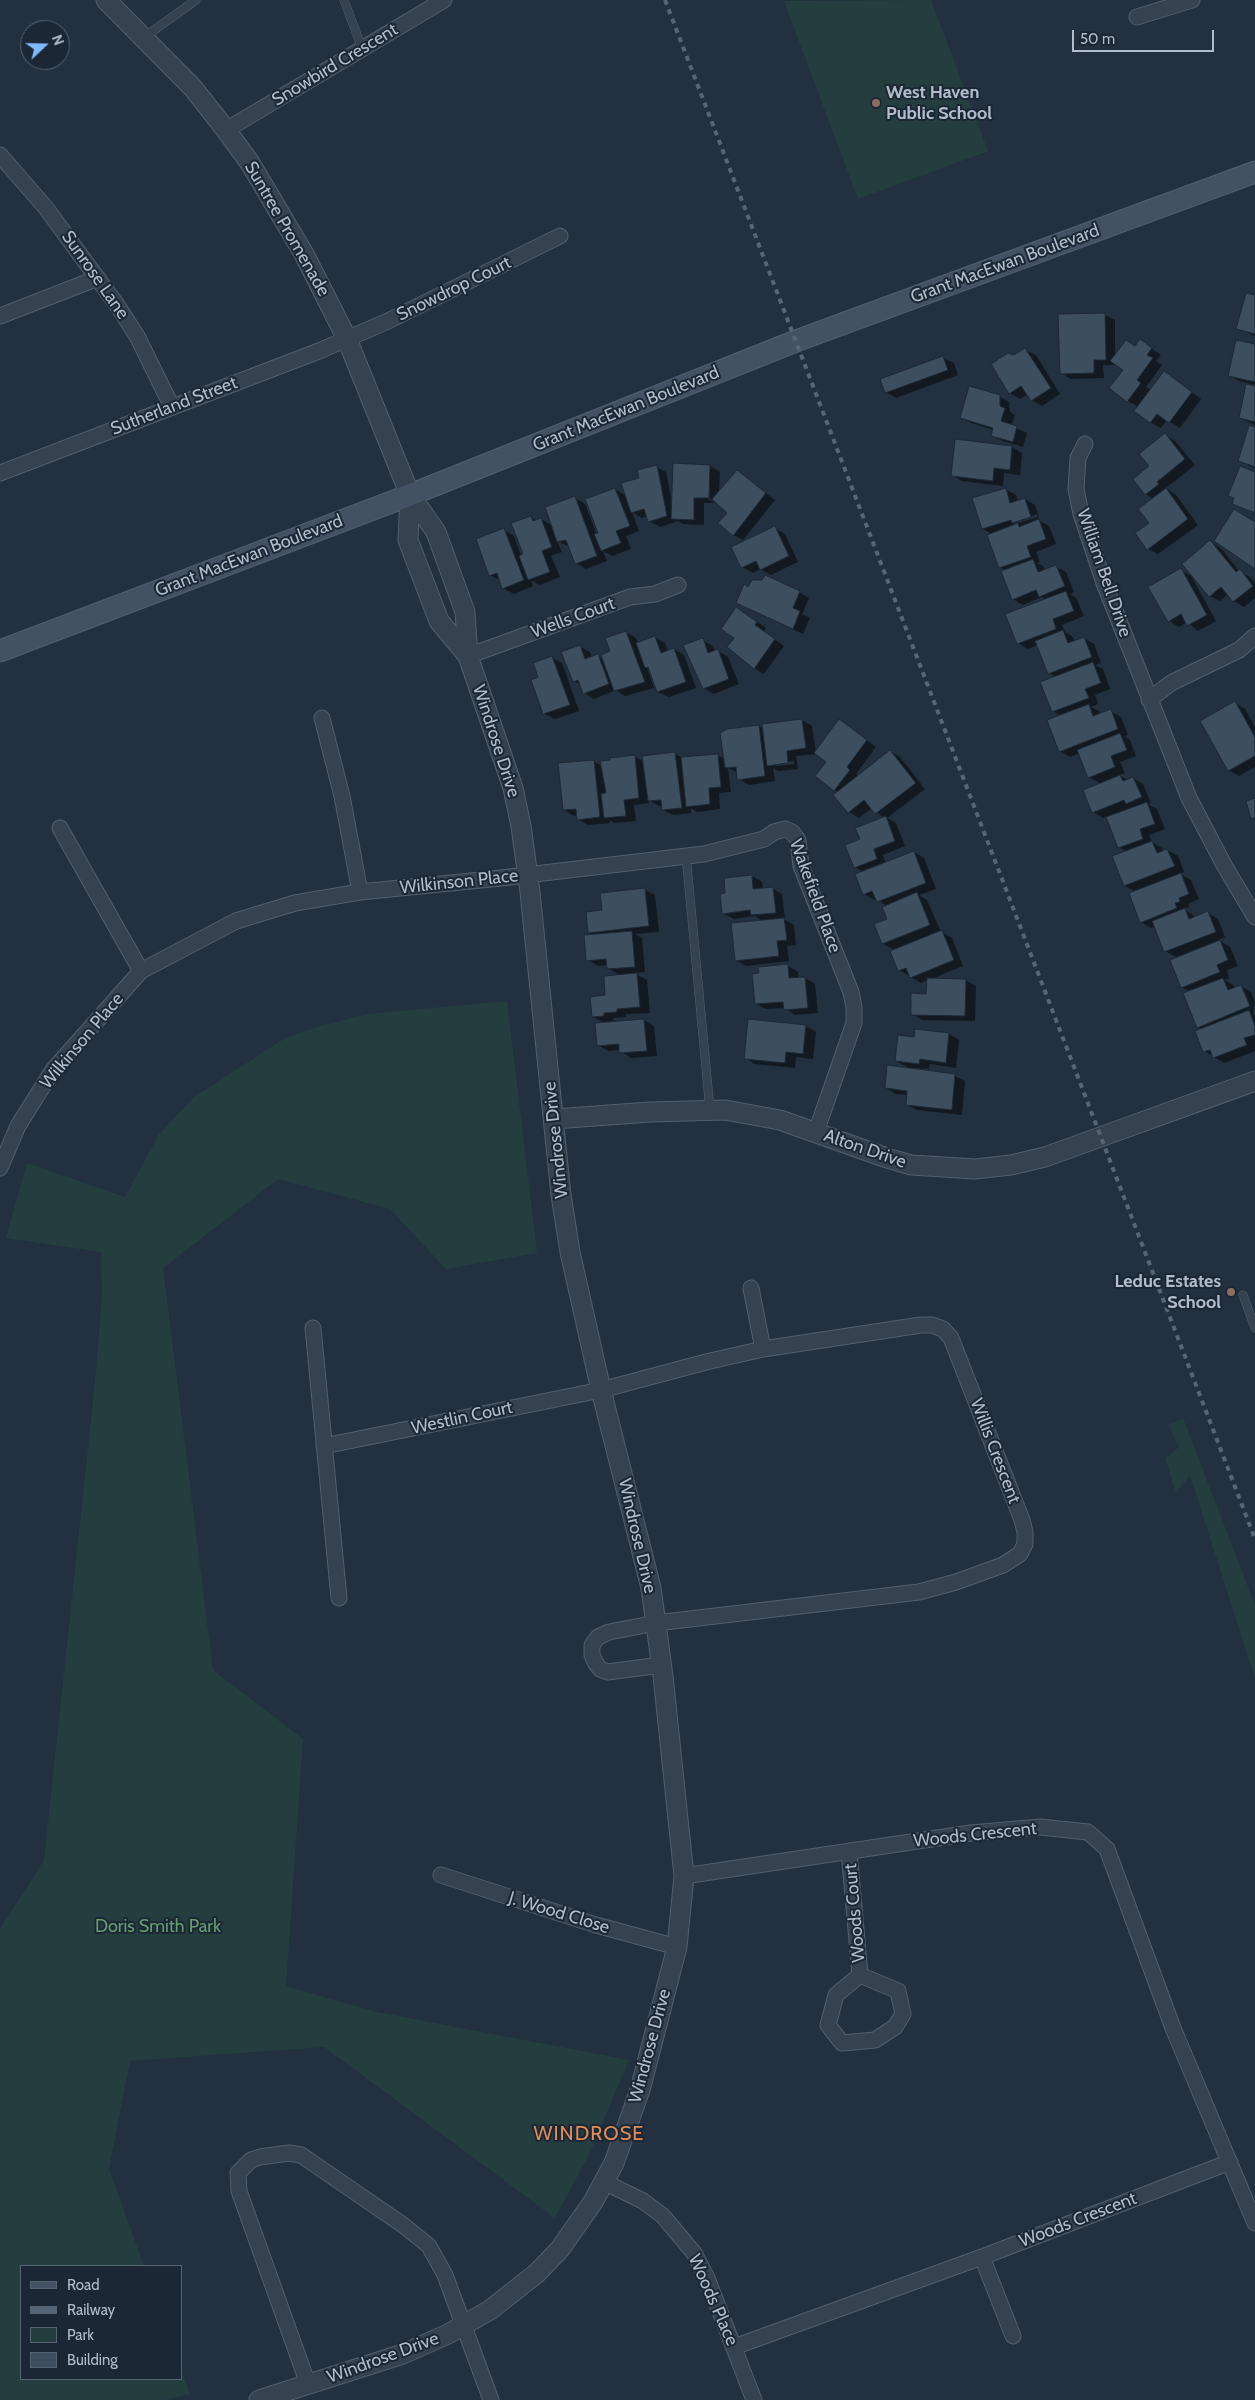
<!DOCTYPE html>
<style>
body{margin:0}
#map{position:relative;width:1255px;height:2400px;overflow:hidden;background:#22303f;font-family:Cabin,sans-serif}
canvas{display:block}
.legend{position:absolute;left:20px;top:2265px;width:162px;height:115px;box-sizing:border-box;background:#1b2734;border:1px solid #576370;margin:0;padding:6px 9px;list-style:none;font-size:15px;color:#b2bcca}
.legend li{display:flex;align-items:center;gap:10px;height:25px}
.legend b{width:25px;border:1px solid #576370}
.north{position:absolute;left:20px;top:20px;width:50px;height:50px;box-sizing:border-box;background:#1b2734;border:1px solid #576370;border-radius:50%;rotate:69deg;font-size:14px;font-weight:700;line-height:20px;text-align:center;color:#b2bcca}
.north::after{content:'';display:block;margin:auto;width:18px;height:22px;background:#82b8ff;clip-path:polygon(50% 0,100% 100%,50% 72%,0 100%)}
.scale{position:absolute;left:1072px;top:30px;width:142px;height:22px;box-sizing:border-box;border:2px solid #b2bcca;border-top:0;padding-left:6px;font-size:15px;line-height:18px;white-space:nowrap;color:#b2bcca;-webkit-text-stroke:4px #1b2734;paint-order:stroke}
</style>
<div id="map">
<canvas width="1255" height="2400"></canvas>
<ul class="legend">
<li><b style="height:6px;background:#435163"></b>Road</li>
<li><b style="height:6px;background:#576677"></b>Railway</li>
<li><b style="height:14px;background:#243e40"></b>Park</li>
<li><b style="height:14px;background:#3d4e5f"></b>Building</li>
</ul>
<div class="north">N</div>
<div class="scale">50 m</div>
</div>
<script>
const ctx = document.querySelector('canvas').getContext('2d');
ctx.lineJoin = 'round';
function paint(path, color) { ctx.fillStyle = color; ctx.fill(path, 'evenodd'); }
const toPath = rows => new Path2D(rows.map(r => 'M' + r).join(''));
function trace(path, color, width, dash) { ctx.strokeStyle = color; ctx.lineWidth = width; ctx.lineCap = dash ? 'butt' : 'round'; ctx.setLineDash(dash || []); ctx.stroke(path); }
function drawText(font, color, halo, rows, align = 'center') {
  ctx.font = font + ' Cabin,sans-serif'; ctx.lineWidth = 4; ctx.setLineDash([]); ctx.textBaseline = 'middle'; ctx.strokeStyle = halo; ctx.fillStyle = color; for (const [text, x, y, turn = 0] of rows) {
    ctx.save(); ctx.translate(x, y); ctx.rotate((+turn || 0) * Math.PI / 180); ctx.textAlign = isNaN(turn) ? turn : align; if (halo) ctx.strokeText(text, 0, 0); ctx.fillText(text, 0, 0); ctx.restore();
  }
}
paint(toPath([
 [931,0,988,151,858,199,784,1],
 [507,1001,537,1253,446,1269,390,1209,278,1179,163,1268,213,1670,303,1739,286,1986,372,2011,629,2060,591,2151,555,2218,324,2047,130,2061,109,2169,144,2266,21,2266,21,2379,181,2379,181,2370,190,2394,166,2400,0,2400,0,1929,44,1860,95,1382,102,1295,101,1252,6,1238,27,1163,125,1197,159,1134,193,1098,285,1038,320,1026,368,1014],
 [1183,1418,1255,1605,1255,1679,1190,1475,1176,1493,1165,1458,1179,1447,1168,1425]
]), '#243e40');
paint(toPath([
 [1255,297,1255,336,1237,328],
 [1105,315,1115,320,1115,356,1136,347,1141,341,1161,355,1156,361,1162,365,1146,387,1152,390,1165,373,1201,399,1180,428,1167,420,1161,428,1150,422,1139,407,1128,401,1124,370,1116,363,1116,365,1103,365,1104,378,1071,379,1061,373],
 [1255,346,1255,385,1239,381,1229,375],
 [1025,350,1036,355,1060,394,1042,406,1032,400,1028,394,1020,399,1010,393,1014,357],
 [943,358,954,363,958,375,896,398,886,392],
 [1255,387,1255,425,1240,418],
 [999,396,1009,402,1010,412,1015,415,1011,426,1027,433,1023,447,1002,441,992,435,994,430,971,423,961,417],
 [1255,429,1255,468,1239,461],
 [1165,435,1175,441,1195,465,1166,488,1176,495,1198,525,1158,554,1148,549,1153,499,1146,494,1134,480,1151,466],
 [1012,447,1022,453,1020,475,1004,473,1003,486,962,481,952,475],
 [710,466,720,472,719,492,737,471,775,500,743,540,733,535,729,512,704,494,703,496,715,503,704,503,704,525,683,524,678,521,660,527,649,521,648,516,642,518,632,512,639,531,626,536,631,549,612,556,603,551,607,561,586,569,576,563,570,547,557,541,562,552,551,556,560,577,540,585,531,580,533,586,514,594,503,588,501,581,490,575,503,530,514,536,521,556,525,555,531,517,537,521,541,519,553,526,575,498,585,504,597,535,600,534,615,489,626,496,640,478,656,467,666,472,672,502],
 [1005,489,1016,495,1018,502,1025,499,1035,505,1040,521,1049,526,1056,544,1036,552,1040,562,1037,563,1043,566,1045,571,1056,567,1066,572,1074,592,1070,594,1076,598,1084,616,1062,625,1065,632,1073,637,1075,642,1084,638,1094,644,1101,663,1095,665,1103,669,1110,689,1095,695,1098,704,1091,707,1099,711,1100,715,1110,711,1121,717,1128,735,1124,736,1130,740,1136,756,1120,762,1125,773,1119,775,1128,780,1133,778,1143,784,1151,803,1148,804,1157,809,1165,829,1149,835,1152,842,1162,848,1164,852,1167,850,1178,856,1184,872,1180,874,1191,880,1199,899,1188,904,1189,907,1184,909,1196,917,1208,913,1218,919,1225,937,1218,940,1230,947,1238,966,1227,970,1229,978,1225,980,1233,985,1235,988,1241,986,1251,992,1255,1002,1253,1014,1255,1015,1255,1051,1224,1063,1204,1051,1202,1029,1198,1027,1190,992,1182,987,1178,958,1165,951,1156,926,1151,928,1141,922,1136,892,1125,886,1127,852,1119,847,1107,816,1103,818,1093,812,1101,784,1089,777,1079,753,1070,757,1060,751,1061,716,1053,711,1056,677,1049,673,1038,645,1028,649,1018,643,1046,600,1042,597,1023,605,1013,599,1006,571,1000,567,992,534,983,529],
 [1037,514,1038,517,1014,524,1012,522],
 [775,528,785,534,798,562,771,575,760,569,753,573,742,567],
 [1210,542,1221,548,1239,571,1250,577,1255,583,1255,598,1244,607,1234,601,1228,594,1220,601,1210,596],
 [1181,570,1191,576,1216,621,1198,631,1187,622,1179,627,1169,621],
 [749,588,799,592,809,598,802,614,810,618,803,634,737,603],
 [737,608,766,628,764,632,784,646,764,674,754,668,735,638],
 [626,632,636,638,638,643,655,637,665,643,668,651,674,649,684,655,696,688,669,697,658,692,651,670,647,668,654,688,625,696,616,690,594,699,584,693,581,685,574,681,580,647,590,652,592,658,598,656,604,660],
 [702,640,713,646,715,652,718,651,728,657,739,684,714,694,704,688],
 [551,657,562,663,579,711,555,719,545,714,532,680,540,678],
 [1235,703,1245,709,1255,727,1255,767,1239,776,1229,770],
 [802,720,812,726,816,753,840,721,876,747,856,774,859,776,890,751,900,757,925,789,887,818,896,823,905,846,883,855,886,863,914,852,924,858,936,889,919,895,927,900,941,932,952,938,963,966,931,979,965,980,976,986,975,1021,922,1020,912,1014,928,995,928,980,921,983,899,970,896,951,883,944,876,925,888,920,886,906,877,898,874,900,864,894,863,872,855,867,861,840,884,818,872,808,859,818,849,812,839,792,835,790,828,762,817,754,796,756,798,769,778,771,773,768,775,781,749,785,739,779,738,773,728,768,731,792,719,793,720,809,697,812,691,808,691,813,673,815,663,810,663,806,659,806,649,800,649,803,634,805,636,821,615,823,609,820,610,823,588,825,578,819,578,815,574,816,564,810,593,761,602,766,634,756,644,762,675,754,683,758,717,755,725,759,759,726,764,729],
 [794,761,795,764,776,766,776,763],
 [752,876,762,882,763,889,772,888,782,894,785,918,782,918,794,925,796,945,787,946,789,961,746,966,736,960,763,921,755,916,734,919,723,913,727,895],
 [645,890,655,895,659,932,635,934,642,938,645,972,634,973,647,980,650,1013,626,1014,626,1017,613,1018,614,1023,644,1020,654,1026,657,1056,631,1058,620,1050,608,1051,598,1045,604,1023,593,1017,621,976,608,968,608,965,598,966,588,960,595,936,589,933,603,911],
 [788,966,798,972,799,979,805,978,815,984,818,1013,795,1015,785,1008,766,1009,756,1004],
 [806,1026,816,1032,813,1059,796,1057,795,1068,755,1064,745,1058],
 [916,1031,949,1034,959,1040,956,1068,930,1064,929,1069,909,1068,896,1061,915,1038],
 [888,1066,955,1076,965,1081,962,1115,917,1110,907,1105,908,1095,896,1094,886,1088]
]), '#0007');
const building = toPath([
 [1246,293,1255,295,1255,334,1236,329,1246,293],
 [1105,313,1106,360,1094,360,1094,373,1060,374,1058,314,1105,313],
 [1140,339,1152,348,1147,355,1153,358,1137,380,1141,383,1127,402,1109,388,1123,370,1110,361,1126,340,1135,346,1140,339],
 [1236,340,1255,344,1255,382,1228,376,1236,340],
 [1025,348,1051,388,1031,401,1021,386,1009,394,991,364,1008,353,1014,355,1025,348],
 [943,356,948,370,885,393,880,379,943,356],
 [1164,371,1192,392,1169,423,1157,414,1150,423,1134,411,1164,371],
 [1246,384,1255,386,1255,422,1239,418,1246,384],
 [969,386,1000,395,1000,406,1005,408,1001,421,1017,426,1013,442,991,436,993,428,960,418,969,386],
 [1249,425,1255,427,1255,467,1238,461,1249,425],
 [1165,433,1185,459,1157,482,1159,484,1145,495,1133,479,1149,466,1139,454,1165,433],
 [955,439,1012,446,1010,470,994,468,993,481,951,476,955,439],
 [673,463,710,465,709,498,694,498,694,520,671,519,673,463],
 [657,465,667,516,648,522,644,509,631,513,621,483,639,478,637,470,657,465],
 [1240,466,1255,472,1255,513,1232,504,1234,498,1228,496,1240,466],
 [737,470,766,493,733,536,718,523,727,513,712,499,737,470],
 [615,488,630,526,616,531,621,543,601,551,594,534,598,533,585,499,615,488],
 [1006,488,1010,503,1025,498,1031,517,1012,523,1011,520,982,529,972,498,1006,488],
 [1166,488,1188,519,1147,550,1135,533,1149,523,1138,509,1166,488],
 [575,496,597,556,575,564,566,540,557,542,545,507,575,496],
 [1234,509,1255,522,1255,569,1214,541,1234,509],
 [531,516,533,521,541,518,552,547,542,551,550,572,528,580,519,556,523,554,511,523,531,516],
 [1039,519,1046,539,1027,546,1031,557,999,568,987,535,1018,523,1019,527,1039,519],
 [775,526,789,556,760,570,756,561,741,568,731,547,775,526],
 [504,528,524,580,502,589,497,573,489,576,476,539,504,528],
 [1210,540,1236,572,1240,569,1253,586,1233,602,1221,587,1209,597,1182,564,1210,540],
 [1033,559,1038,572,1056,565,1065,586,1039,597,1036,590,1012,600,1001,571,1033,559],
 [1181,568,1207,615,1187,626,1181,614,1168,622,1148,587,1181,568],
 [765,575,800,591,793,608,800,611,793,629,736,603,744,584,748,587,752,580,762,580,765,575],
 [1066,591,1074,611,1053,619,1056,629,1017,644,1005,614,1066,591],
 [736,607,757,622,755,625,775,639,754,669,727,647,734,638,721,629,736,607],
 [1063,630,1068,643,1084,637,1092,657,1048,674,1035,641,1063,630],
 [626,631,645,682,614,691,601,655,610,651,605,638,626,631],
 [655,636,661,653,674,648,686,682,657,692,648,667,645,668,636,643,655,636],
 [703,638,708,653,718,649,729,679,703,689,683,645,703,638],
 [580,645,585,659,598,654,609,684,583,694,578,680,573,682,561,652,580,645],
 [552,656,570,705,543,714,531,680,538,677,533,663,552,656],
 [1093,662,1101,683,1085,689,1089,698,1052,712,1040,682,1093,662],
 [1235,701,1255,737,1255,756,1228,771,1200,721,1235,701],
 [1089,704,1093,716,1111,709,1118,729,1059,752,1047,720,1089,704],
 [802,719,806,748,787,751,788,763,767,766,762,724,802,719],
 [839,719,867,740,847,767,850,770,834,791,815,776,826,762,814,753,839,719],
 [759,725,765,776,737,780,736,767,725,768,720,733,727,729,759,725],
 [1120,733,1127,750,1111,756,1115,767,1088,778,1077,750,1120,733],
 [890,750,916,783,875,814,864,800,848,813,833,795,890,750],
 [675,752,682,808,662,810,661,800,648,801,642,756,675,752],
 [718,754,721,787,709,788,710,804,686,807,681,757,718,754],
 [635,755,639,798,624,800,626,816,604,818,601,794,606,793,600,761,610,760,610,758,635,755],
 [594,760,600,817,577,820,576,809,563,810,558,763,594,760],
 [1120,775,1123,781,1133,777,1142,797,1126,804,1124,800,1092,813,1083,790,1120,775],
 [1255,798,1255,818,1251,819,1246,801,1255,798],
 [1147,802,1155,824,1140,829,1143,839,1118,848,1106,817,1147,802],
 [886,816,895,841,874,849,877,859,854,868,845,845,860,839,855,828,886,816],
 [1152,841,1157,853,1167,849,1175,866,1124,886,1112,856,1152,841],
 [914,851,926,883,877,902,872,891,863,895,855,874,914,851],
 [1181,873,1189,894,1179,898,1180,902,1175,903,1177,908,1140,923,1129,893,1181,873],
 [752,875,753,889,773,887,776,913,751,915,750,910,722,914,720,894,725,893,724,878,752,875],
 [645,888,649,926,588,933,586,912,602,910,600,893,645,888],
 [917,892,930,925,882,944,874,924,887,919,882,907,917,892],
 [1185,908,1189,919,1208,911,1216,932,1164,952,1152,921,1185,908],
 [784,918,787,940,777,941,779,956,735,961,731,923,784,918],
 [942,930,954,960,910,978,906,968,898,971,890,951,942,930],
 [632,931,635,967,607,969,606,959,586,961,584,935,632,931],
 [1220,940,1228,960,1217,965,1220,972,1181,988,1170,960,1220,940],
 [788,964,789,978,805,977,808,1008,784,1010,783,1002,755,1004,752,974,759,973,758,967,788,964],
 [637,973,640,1007,617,1009,617,1012,604,1013,604,1016,592,1017,590,997,605,995,604,976,637,973],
 [927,978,966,979,965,1016,911,1015,911,993,926,994,927,978],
 [1223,978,1228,990,1241,985,1250,1006,1197,1028,1183,993,1223,978],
 [1249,1010,1255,1026,1255,1035,1244,1038,1247,1045,1213,1058,1210,1050,1203,1052,1195,1031,1249,1010],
 [644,1019,647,1051,619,1053,619,1044,597,1046,595,1023,644,1019],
 [748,1019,806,1025,803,1054,786,1052,785,1063,744,1059,748,1019],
 [915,1029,949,1033,946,1063,920,1059,919,1064,895,1061,898,1035,914,1037,915,1029],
 [887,1065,955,1074,952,1110,906,1105,907,1091,885,1088,887,1065]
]);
paint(building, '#3d4e5f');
trace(building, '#1d2936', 1);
const service = toPath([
 [344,0,362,48],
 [143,38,196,0],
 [686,855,710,1110],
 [1243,1295,1255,1328]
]);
const minor = toPath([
 [1137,17,1192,0],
 [226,130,444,0],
 [0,155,46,208,117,305,137,336,172,407],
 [0,316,98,278],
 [1085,444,1078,458,1076,489,1081,514,1104,583,1189,798,1224,865,1255,917],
 [0,473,319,351,388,321,560,236],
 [468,656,630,597,655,594,678,585],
 [1149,700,1171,683,1239,650,1255,636],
 [322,718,342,796,360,892],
 [60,828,141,971],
 [0,1168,18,1126,53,1070,141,971,236,921,295,903,360,892,501,878,704,854,764,839,774,832,785,829,792,832,798,840,801,866,851,992,854,1007,854,1023,816,1132],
 [751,1288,763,1349],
 [313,1328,339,1598],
 [324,1446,601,1390,706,1362,763,1349,921,1325,932,1325,943,1329,951,1338,1022,1520,1025,1532,1025,1544,1020,1554,1003,1565,956,1582,919,1592,656,1623,609,1632,598,1637,592,1645,592,1655,595,1662,600,1669,608,1672,661,1665],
 [849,1851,860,1975],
 [441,1875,596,1925,677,1947],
 [684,1876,971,1833,1040,1827,1088,1832,1107,1849,1173,2028,1255,2223],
 [860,1975,898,1991,903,2014,895,2027,875,2040,842,2043,828,2025,836,1995,860,1975],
 [604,2182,643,2201,663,2216,694,2253,707,2278,754,2400],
 [982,2257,1013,2336],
 [734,2347,982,2257,1230,2162],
 [308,2384,239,2191,238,2173,251,2160,260,2157,289,2153,301,2155,403,2225,429,2246,445,2275,491,2400]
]);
const tertiary = toPath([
 [106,0,193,88,226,130,250,163,304,254,347,339,410,495,436,532,465,612,468,656,513,788,521,826,530,892,561,1195,570,1252,601,1390,651,1588,663,1676,684,1876,677,1947,640,2090,614,2163,593,2202,560,2249,537,2273,490,2310,448,2334,403,2354,259,2400],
 [410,495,408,540,439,621,468,656],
 [554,1119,650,1112,725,1110,780,1120,887,1158,911,1165,975,1169,1011,1165,1045,1157,1255,1081]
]);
const secondary = toPath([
 [0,651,410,495,796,341,1255,172]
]);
trace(service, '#545f6d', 9);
trace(minor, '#545f6d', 17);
trace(tertiary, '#545f6d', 21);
trace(secondary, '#545f6d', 23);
trace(service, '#36424f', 8);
trace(minor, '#36424f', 15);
trace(tertiary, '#36424f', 19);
trace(secondary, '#435163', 21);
trace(toPath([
 [665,0,1255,1539]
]), '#576677', 4, [5, 5]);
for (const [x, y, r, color] of [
 [876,103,5,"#8d6e63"],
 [1231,1292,5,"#8d6e63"]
]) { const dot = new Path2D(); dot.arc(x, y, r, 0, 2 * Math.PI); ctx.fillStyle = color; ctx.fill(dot); trace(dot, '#1b2734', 2); }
drawText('18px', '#b2bcca', '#1b2734', [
 ["Snowbird Crescent",335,65,-31],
 ["Suntree Promenade",287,229,60],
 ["Grant MacEwan Boulevard",1005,264,-20],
 ["Sunrose Lane",95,275,55],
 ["Snowdrop Court",454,289,-26],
 ["Sutherland Street",174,406,-21],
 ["Grant MacEwan Boulevard",626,409,-22],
 ["Grant MacEwan Boulevard",249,556,-21],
 ["William Bell Drive",1104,573,71],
 ["Wells Court",573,618,-20],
 ["Windrose Drive",496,741,72],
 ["Wilkinson Place",459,882,-6],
 ["Wakefield Place",815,896,70],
 ["Wilkinson Place",82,1041,-50],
 ["Windrose Drive",556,1140,-96],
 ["Alton Drive",865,1149,19],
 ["Westlin Court",462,1418,-12],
 ["Willis Crescent",995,1451,69],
 ["Windrose Drive",637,1536,77],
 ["Woods Crescent",975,1835,-6],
 ["J. Wood Close",559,1913,17],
 ["Woods Court",855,1913,-95],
 ["Windrose Drive",650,2046,-75],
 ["Woods Crescent",1078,2220,-21],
 ["Woods Place",713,2300,66],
 ["Windrose Drive",383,2358,-20]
]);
drawText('bold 18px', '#b2bcca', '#1b2734', [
 ["West Haven",886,93],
 ["Public School",886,114],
 ["Leduc Estates",1221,1282,"right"],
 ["School",1221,1303,"right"]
], 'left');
drawText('18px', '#679d70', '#1b2734', [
 ["Doris Smith Park",158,1927]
]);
ctx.letterSpacing = '1px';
drawText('20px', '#de8c59', '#1b2734', [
 ["WINDROSE",589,2134]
]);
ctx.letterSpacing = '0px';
</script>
